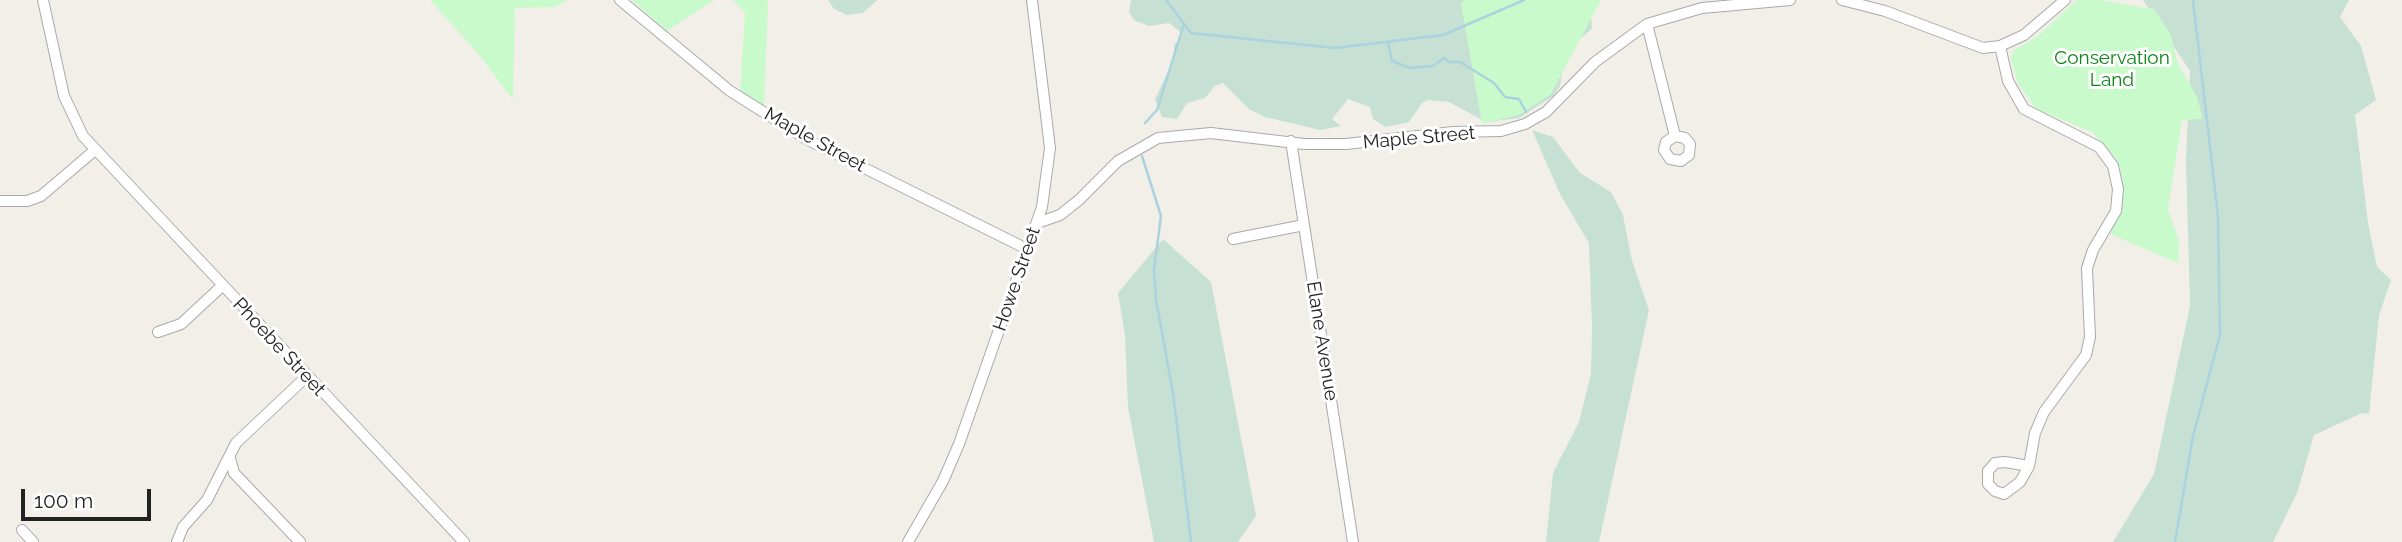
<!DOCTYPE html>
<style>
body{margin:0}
#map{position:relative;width:2402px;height:542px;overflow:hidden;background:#f2efe9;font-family:Raleway,sans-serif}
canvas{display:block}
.scale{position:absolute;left:21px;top:489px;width:130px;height:32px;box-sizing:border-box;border:4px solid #222;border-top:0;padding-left:9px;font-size:21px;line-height:24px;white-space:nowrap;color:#222;-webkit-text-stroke:5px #fff;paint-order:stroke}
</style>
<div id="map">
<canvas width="2402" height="542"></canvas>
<div class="scale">100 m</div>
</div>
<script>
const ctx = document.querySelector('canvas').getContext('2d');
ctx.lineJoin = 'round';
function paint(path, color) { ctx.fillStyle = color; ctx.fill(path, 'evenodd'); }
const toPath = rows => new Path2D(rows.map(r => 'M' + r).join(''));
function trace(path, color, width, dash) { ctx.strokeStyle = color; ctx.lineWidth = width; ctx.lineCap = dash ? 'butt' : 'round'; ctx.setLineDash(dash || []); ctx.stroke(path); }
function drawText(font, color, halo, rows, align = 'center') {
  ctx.font = font + ' Raleway,sans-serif'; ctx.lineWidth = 6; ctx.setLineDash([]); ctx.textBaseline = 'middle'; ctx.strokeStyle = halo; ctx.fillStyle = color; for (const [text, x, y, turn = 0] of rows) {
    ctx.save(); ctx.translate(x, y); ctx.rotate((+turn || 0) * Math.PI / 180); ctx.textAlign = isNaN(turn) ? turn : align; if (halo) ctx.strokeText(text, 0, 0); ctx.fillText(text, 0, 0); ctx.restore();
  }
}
paint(toPath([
 [828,0,877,0,863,13,847,15,834,9],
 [1131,0,1583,0,1591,16,1592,29,1578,40,1562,73,1560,86,1553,96,1519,118,1486,122,1449,102,1428,100,1422,103,1409,122,1386,127,1373,119,1370,107,1348,99,1332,119,1341,126,1320,130,1265,117,1249,109,1223,83,1215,86,1205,98,1187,103,1177,119,1162,117,1155,99,1174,59,1174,45,1183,34,1169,23,1149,26,1134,20,1129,12],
 [2143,0,2349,0,2340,17,2361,46,2376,100,2355,115,2368,223,2377,267,2391,280,2379,315,2369,414,2362,413,2314,435,2297,493,2273,542,2113,542,2154,474,2190,306,2186,160,2190,71],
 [1532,130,1553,137,1580,173,1611,192,1623,215,1632,261,1649,310,1599,542,1546,542,1553,473,1579,422,1591,374,1592,327,1589,243,1560,194],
 [1163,239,1211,282,1256,516,1238,542,1154,542,1128,408,1125,335,1118,293]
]), '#c6e0d4');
paint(toPath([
 [430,0,568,0,553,7,515,8,513,100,481,57],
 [632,0,714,0,667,31],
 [733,0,768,0,764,109,740,93,745,13],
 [1464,0,1601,0,1551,94,1519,115,1482,124,1461,3],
 [2077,0,2099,0,2154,9,2171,35,2177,61,2197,97,2203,119,2182,120,2168,209,2179,241,2178,263,2110,234,2123,201,2122,176,2115,158,2092,132,2036,109,2018,83,2011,59,2013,51,2037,37]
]), '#c8facc');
trace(toPath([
 [1166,0,1191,33,1335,48,1443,35,1524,0],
 [1388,43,1392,61,1410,68,1433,66,1444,58,1449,62,1460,62,1494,83,1505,97,1519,99,1526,112],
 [1145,123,1157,110,1184,24],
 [1142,156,1161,216,1154,270,1156,300,1173,393,1191,542],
 [2175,542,2193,436,2220,335,2218,216,2193,0]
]), '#aad3df', 2.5);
const minor = toPath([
 [43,0,64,96,83,136,464,542],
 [620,0,730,91,808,140,1029,250],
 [1842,0,1885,11,1983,48,2000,46,2024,35,2065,0],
 [1647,24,1675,136,1666,142,1664,150,1670,159,1681,161,1689,155,1690,144,1685,138,1675,136],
 [2000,46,2008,81,2024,109,2099,147,2113,166,2118,189,2116,211,2093,250,2087,268,2090,337,2086,355,2044,412,2035,433,2029,466,2020,482,2004,494,1995,491,1988,484,1988,471,1995,463,2005,462,2029,466],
 [1291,141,1353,542],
 [0,201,27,201,41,196,95,150],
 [1037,223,1060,215,1079,200,1118,161,1158,138,1211,133,1304,144,1346,144,1453,132,1501,131,1525,124,1546,112,1595,62,1647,24,1702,8,1790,0],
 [1233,239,1304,225],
 [158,332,181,324,222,286],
 [230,458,234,473,300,542],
 [22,530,33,542],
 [177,542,183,527,207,500,236,443,306,377],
 [908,542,943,481,959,444,1042,207,1050,148,1032,0]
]);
trace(minor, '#a9a9a9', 12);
trace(minor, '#fff', 10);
drawText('19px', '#0c8416', '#fff', [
 ["Conservation",2112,58],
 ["Land",2112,80]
]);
drawText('19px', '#222', '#fff', [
 ["Maple Street",1419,138,-5],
 ["Maple Street",815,140,29],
 ["Howe Street",1017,279,-71],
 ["Elane Avenue",1322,341,81],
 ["Phoebe Street",279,347,47]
]);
</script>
